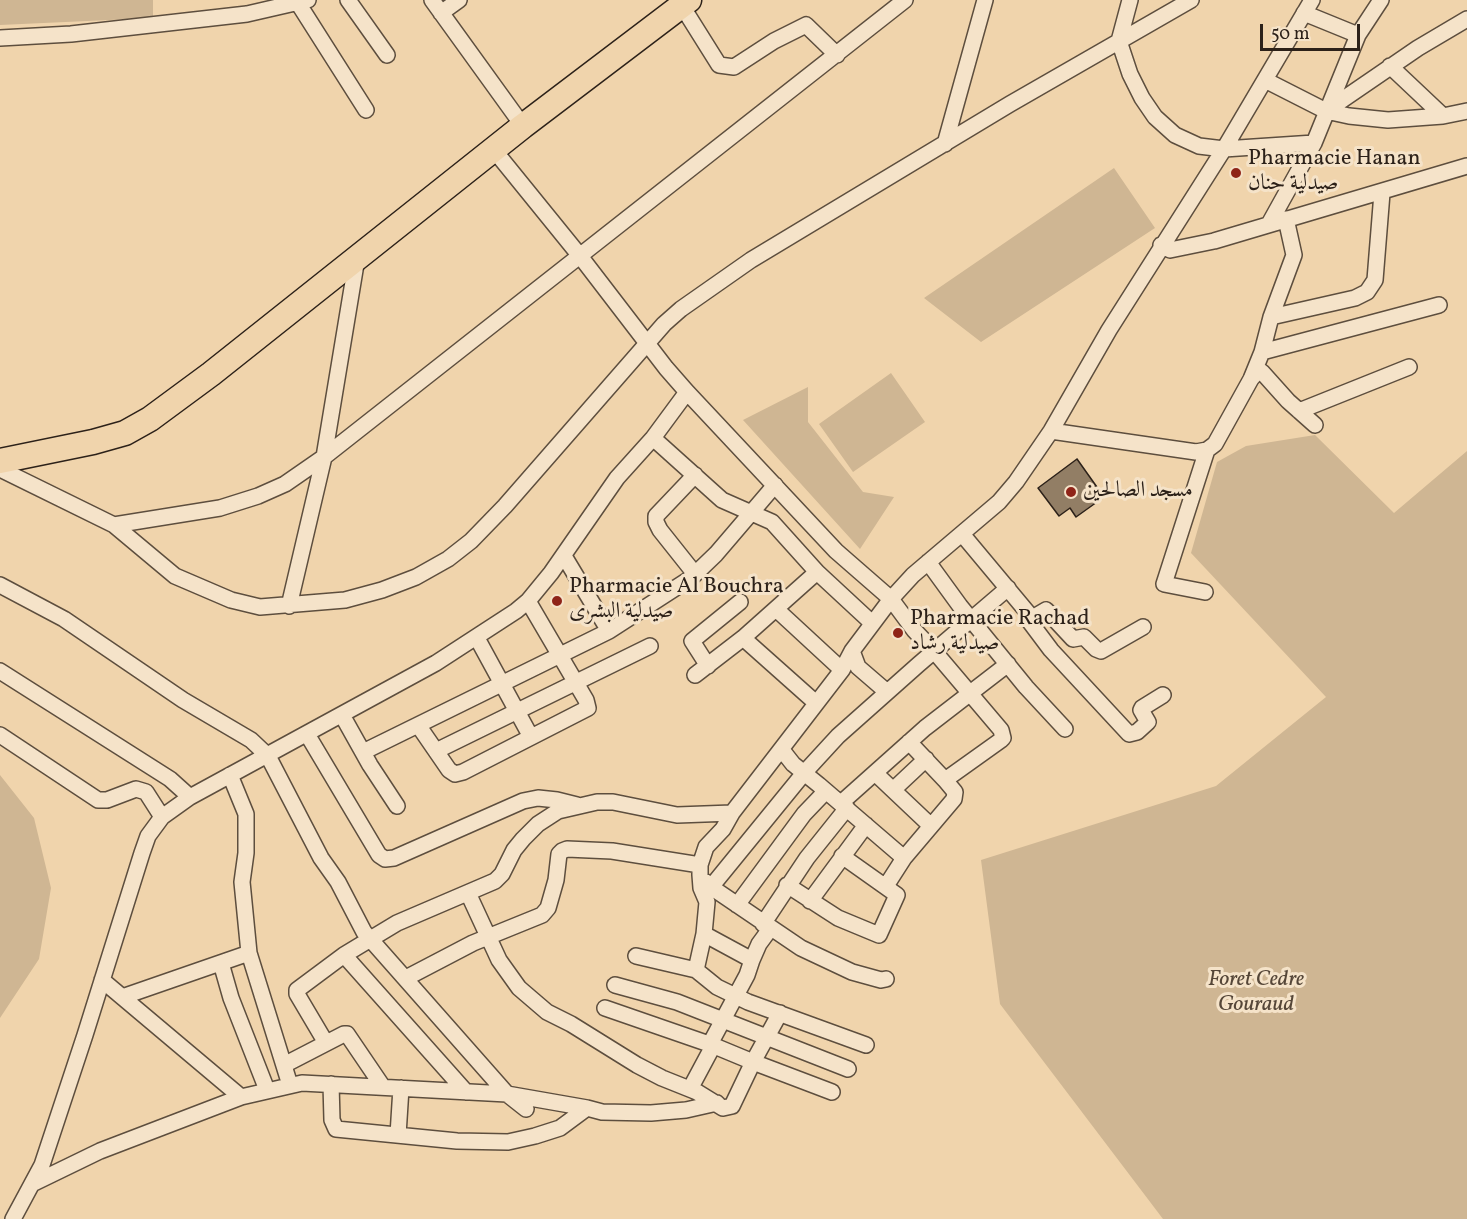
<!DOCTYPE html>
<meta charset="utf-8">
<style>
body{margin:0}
#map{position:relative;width:1467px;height:1219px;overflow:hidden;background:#f0d4ac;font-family:Vollkorn,serif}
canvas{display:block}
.scale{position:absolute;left:1260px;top:24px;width:100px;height:27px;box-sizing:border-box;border:3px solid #2c2119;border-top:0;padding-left:8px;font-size:18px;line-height:21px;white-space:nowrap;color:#2c2119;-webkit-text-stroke:4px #f5e3c9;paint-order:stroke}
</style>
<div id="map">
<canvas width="1467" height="1219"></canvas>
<div class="scale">50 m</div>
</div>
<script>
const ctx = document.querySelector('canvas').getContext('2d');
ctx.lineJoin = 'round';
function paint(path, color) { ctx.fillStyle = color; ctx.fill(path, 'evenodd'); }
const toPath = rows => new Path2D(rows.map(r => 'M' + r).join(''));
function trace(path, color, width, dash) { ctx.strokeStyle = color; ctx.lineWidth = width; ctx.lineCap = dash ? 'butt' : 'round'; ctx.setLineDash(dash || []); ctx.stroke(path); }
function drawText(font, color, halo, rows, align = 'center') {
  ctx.font = font + ' Vollkorn,Amiri,serif'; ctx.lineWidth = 6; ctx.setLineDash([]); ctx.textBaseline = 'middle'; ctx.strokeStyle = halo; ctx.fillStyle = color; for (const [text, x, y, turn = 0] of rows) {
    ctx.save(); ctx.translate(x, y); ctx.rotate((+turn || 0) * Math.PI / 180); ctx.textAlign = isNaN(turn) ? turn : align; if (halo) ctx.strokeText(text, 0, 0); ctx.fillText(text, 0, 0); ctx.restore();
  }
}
paint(toPath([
 [0,0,153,0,153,18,0,25],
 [1114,168,1155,228,981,342,924,298],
 [891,373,925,422,853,472,819,424],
 [808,387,808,422,863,492,894,497,860,549,743,420],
 [1315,435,1394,513,1467,451,1467,1219,1163,1219,1000,1004,981,860,1216,786,1326,697,1191,553,1217,462,1246,446],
 [0,775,34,818,51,888,39,959,0,1018]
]), '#cfb693');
const building = toPath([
 [1077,459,1104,497,1076,517,1070,508,1059,516,1038,488,1077,459]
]);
paint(building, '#927e65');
trace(building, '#2c2119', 1.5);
const minor = toPath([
 [348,0,387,55],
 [432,0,523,126],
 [1130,0,1119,41,1130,74,1142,98,1155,117,1175,135,1199,146,1224,149,1314,143],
 [298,3,366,110],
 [682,6,719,65,734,67,774,41,806,25,837,55],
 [441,13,459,0],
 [1304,13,1358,35],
 [0,38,71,34,247,14,308,0],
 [1390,66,1443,116],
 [1265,80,1326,111,1349,116,1388,120,1443,116,1467,111],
 [1326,111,1418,48,1467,19],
 [945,144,985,0],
 [1269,224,1314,143,1358,35,1381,0],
 [1161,245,1170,250,1214,241,1467,166],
 [1271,317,1355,298,1367,292,1375,280,1382,193],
 [1262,352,1439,305],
 [1251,379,1257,372,1262,372,1288,401,1315,425],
 [687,392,836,551,891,599,914,630,934,651,1001,730,1003,738,1001,740,945,780,955,792,954,799,904,858],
 [1299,411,1409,367],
 [1051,431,1196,452,1207,450,1215,444,1251,379,1262,352,1271,317,1294,255,1286,219],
 [653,438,722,500,772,522,817,572,872,623],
 [0,469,114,525,220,508,258,496,285,484,324,457,905,0],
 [695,475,656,516,656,522,660,530,695,574],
 [114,525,175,576,231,600,260,607,345,600,382,590,416,577,448,559,471,541,505,506,664,324,681,309,751,260,1010,104,1191,0],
 [962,534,1028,613,1030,622,1051,650,1129,734,1137,732,1148,722,1141,710,1142,708,1163,695],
 [928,562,960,606,1026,687,1065,729],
 [0,585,64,619,183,700,251,740,268,756,321,858,338,882,364,932,507,1094,526,1109],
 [1205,592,1164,584,1207,450],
 [289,606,324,457,357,258],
 [776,609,842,670],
 [1029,620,1046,610,1073,639,1084,637,1096,649,1101,651,1143,627],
 [609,631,691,578,716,554,775,485],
 [477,638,531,737],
 [743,638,816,703],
 [852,651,858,667,887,692],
 [708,666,692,641,740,602],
 [0,671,170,779,190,797],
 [695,675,743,638,817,572],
 [342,715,370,765,397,806],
 [418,725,449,770,455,774,463,772,588,708,586,700,528,601],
 [307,734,379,855,385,859,394,858,523,801,538,798,557,800,577,805],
 [0,735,98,800,107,800,136,789,146,792,162,817],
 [909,742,945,780],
 [782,750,793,764,819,785,904,858,886,886],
 [436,751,650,646],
 [363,752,609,631,564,556],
 [875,773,931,826],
 [893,790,926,759],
 [841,803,925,728,1008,664],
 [706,882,711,887,801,948,852,972,881,980,886,979],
 [787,885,838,918,879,935,897,895,842,856],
 [711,887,804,773,838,736,919,664,1008,588],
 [468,893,499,960,519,988,547,1012,571,1024,637,1065,662,1078,697,1092,723,1108,732,1106,753,1062,712,1045,605,1008],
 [810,901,866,825],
 [737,905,804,814,826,791],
 [763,924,807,858,847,808],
 [704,934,752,960,747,975,710,1044],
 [249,953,290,1085],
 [344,955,466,1092],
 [636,956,696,970,704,934,707,902,701,888,700,875,700,865,706,847,723,829,732,813,842,670,852,651,891,599,913,575,999,502,1016,482,1051,431,1109,330,1224,149,1312,0],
 [752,960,759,944,770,929],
 [221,963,231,998,267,1090],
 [696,970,717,987,748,1002,866,1045],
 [406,978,473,943,542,915,548,908,556,880,559,854,562,851,567,849,612,851,700,865],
 [102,980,241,1097],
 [615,985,677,1002,848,1069],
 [122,997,249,953,242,882,246,853,246,814,230,775],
 [780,1013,753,1062,832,1092],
 [326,1043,297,994,297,990,344,955,397,923,495,881,502,874,514,850,523,839,538,824,558,811,597,802,613,802,677,815,732,813],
 [284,1065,344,1034,347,1034,383,1087],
 [331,1084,332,1120,336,1129,457,1141,508,1142,535,1136,560,1128,587,1108,602,1112,651,1113,686,1110,717,1103],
 [690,1089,713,1046],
 [398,1135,401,1088],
 [32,1184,100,1151,241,1097,302,1083,507,1094,587,1108],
 [13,1219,42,1165,85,1035,142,853,148,836,162,817,190,797,436,663,516,611,528,601,551,573,617,478,653,438,687,392,666,368,580,256,494,150]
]);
const primary = toPath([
 [0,461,93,442,125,433,150,419,211,374,523,126,689,0]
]);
trace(minor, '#5d4e3e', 18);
trace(primary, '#2c2119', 27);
trace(minor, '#f5e3c9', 15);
trace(primary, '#f0d4ac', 24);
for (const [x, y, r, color] of [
 [1236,173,6,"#8f2418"],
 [1071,492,6,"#8f2418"],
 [557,601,6,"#8f2418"],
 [898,633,6,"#8f2418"]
]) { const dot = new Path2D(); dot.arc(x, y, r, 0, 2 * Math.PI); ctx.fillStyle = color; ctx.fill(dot); trace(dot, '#f5e3c9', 2); }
drawText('22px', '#2c2119', '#f5e3c9', [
 ["Pharmacie Hanan",1248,160],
 ["صيدلية حنان",1248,185],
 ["مسجد الصالحين",1083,492],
 ["Pharmacie Al Bouchra",569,588],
 ["صيدلية البشرى",569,613],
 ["Pharmacie Rachad",910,620],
 ["صيدلية رشاد",910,645]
], 'left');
drawText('italic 22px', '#554638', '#f5e3c9', [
 ["Foret Cedre",1256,981],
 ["Gouraud",1256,1006]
]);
</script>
